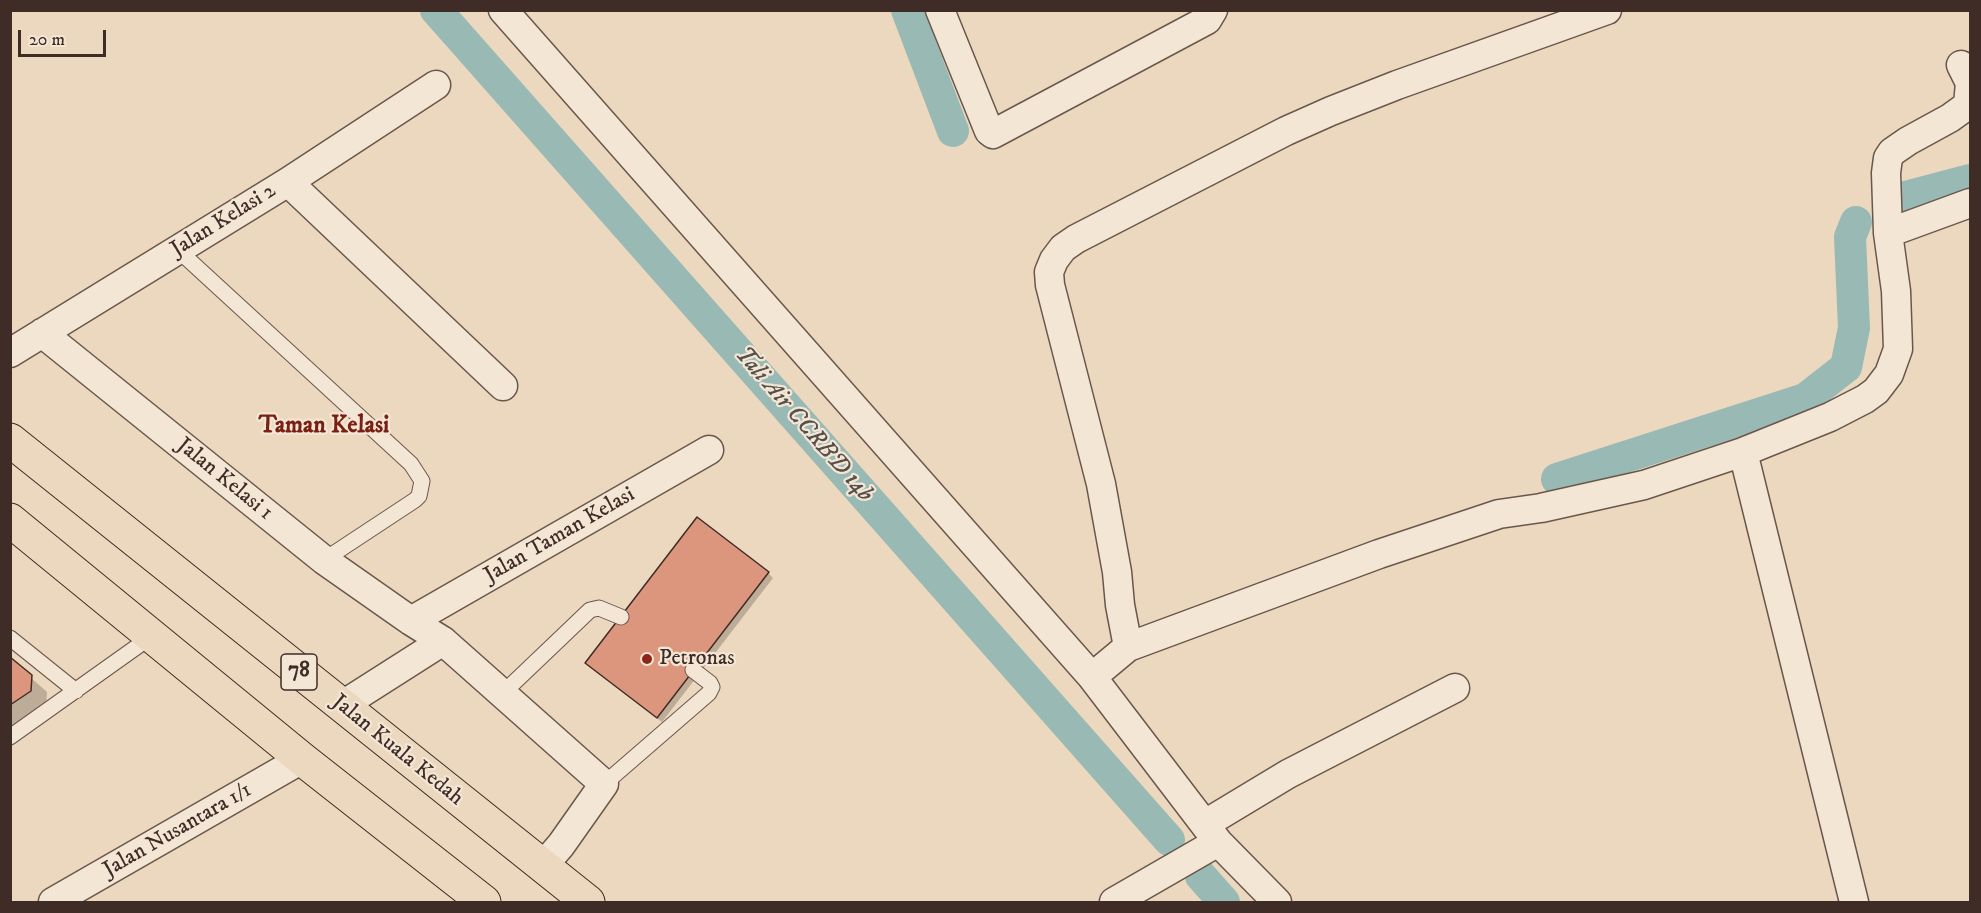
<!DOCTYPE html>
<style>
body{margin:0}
#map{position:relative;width:1981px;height:913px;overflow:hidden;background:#ecd8bf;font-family:"IM FELL DW Pica",serif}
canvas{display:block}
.frame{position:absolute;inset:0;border:12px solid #3f2c26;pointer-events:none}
.scale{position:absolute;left:18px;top:30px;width:88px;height:27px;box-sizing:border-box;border:3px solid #3f2c26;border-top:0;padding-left:8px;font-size:18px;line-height:21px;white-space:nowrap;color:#3f2c26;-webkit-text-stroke:4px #f3e6d5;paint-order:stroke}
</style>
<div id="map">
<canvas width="1981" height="913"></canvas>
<div class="frame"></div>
<div class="scale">20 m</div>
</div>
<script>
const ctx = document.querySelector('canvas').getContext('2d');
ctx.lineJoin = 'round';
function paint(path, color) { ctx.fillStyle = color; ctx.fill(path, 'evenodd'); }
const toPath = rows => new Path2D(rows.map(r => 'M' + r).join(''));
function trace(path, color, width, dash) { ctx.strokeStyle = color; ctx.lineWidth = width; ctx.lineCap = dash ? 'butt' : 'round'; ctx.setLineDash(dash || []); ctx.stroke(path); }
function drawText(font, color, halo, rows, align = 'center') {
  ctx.font = font + ' "IM FELL DW Pica",serif'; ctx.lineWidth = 4.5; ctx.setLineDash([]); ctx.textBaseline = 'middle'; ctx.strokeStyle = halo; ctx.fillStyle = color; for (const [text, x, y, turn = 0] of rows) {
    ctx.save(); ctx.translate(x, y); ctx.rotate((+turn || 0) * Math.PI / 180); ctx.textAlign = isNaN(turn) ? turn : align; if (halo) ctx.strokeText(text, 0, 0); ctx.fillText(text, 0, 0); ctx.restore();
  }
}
paint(toPath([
 [768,573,773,578,662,722,592,668],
 [10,659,47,692,46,707,10,731]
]), '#0003');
trace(toPath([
 [436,10,1169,840],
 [907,10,953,131],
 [1898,199,1970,180],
 [1557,479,1805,399,1846,367,1854,328,1850,237,1856,222],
 [1201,876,1224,902]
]), '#99b9b4', 32);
const building = toPath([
 [697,517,769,572,657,718,585,663,697,517],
 [10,657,32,675,31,691,10,705,10,657]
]);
paint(building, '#dd967e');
trace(building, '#3f2c26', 1.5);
const service = toPath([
 [178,250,411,464,422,481,419,496,415,500,324,560],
 [10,638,76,691],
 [502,694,590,610,599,608,621,617],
 [10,737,152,636],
 [604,784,709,693,712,687,710,683,693,670]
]);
const minor = toPath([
 [503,10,1092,677,1218,842,1277,902],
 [940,10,989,131,993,134,1207,20,1213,10],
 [288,182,503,386],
 [1888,233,1886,173,1888,158,1892,152,1908,141,1950,118,1968,105,1970,83,1961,65],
 [42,333,324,560,411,621,443,641,604,784,561,845,542,867],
 [10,353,288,182,436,85],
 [1743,452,1854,902],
 [411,621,709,450],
 [1128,647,1120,605,1117,572,1101,484,1050,285,1049,272,1054,260,1063,248,1076,239,1286,131,1331,111,1397,85,1607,10],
 [1092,677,1128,647,1379,554,1499,514,1541,508,1644,485,1743,452,1830,417,1865,399,1876,391,1889,374,1898,349,1896,291,1888,233,1970,203],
 [341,706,443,641],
 [1205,824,1288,774,1455,688],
 [53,902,302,759],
 [1114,902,1218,842]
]);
const primary = toPath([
 [10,440,588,902],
 [10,520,302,759,484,902]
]);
trace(service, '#6a574c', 17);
trace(minor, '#6a574c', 31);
trace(primary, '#3f2c26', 35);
trace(service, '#f3e6d5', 15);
trace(minor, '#f3e6d5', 28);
trace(primary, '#ecd8bf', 33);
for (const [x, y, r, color] of [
 [647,659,6,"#8f2418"]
]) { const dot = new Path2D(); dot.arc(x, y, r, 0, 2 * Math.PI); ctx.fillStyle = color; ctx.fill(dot); trace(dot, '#f3e6d5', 2); }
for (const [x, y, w] of [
 [299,672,36]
]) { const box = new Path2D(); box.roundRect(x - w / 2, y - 18, w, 36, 4.5); ctx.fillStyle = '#f3e6d5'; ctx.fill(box); trace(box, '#3f2c26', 1.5); }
drawText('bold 21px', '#3f2c26', null, [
 ["78",299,672]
]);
drawText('22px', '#3f2c26', '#f3e6d5', [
 ["Jalan Kelasi 2",224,221,-32],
 ["Jalan Kelasi 1",224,480,39],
 ["Jalan Taman Kelasi",560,536,-30],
 ["Jalan Kuala Kedah",397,751,39],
 ["Jalan Nusantara 1/1",178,831,-30]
]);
drawText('22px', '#3f2c26', '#f3e6d5', [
 ["Petronas",659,659]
], 'left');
drawText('italic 24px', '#564f4a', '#f3e6d5', [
 ["Tali Air CCRBD 14b",803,425,49]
]);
drawText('bold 24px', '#7a1f14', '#f3e6d5', [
 ["Taman Kelasi",324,427]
]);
</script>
